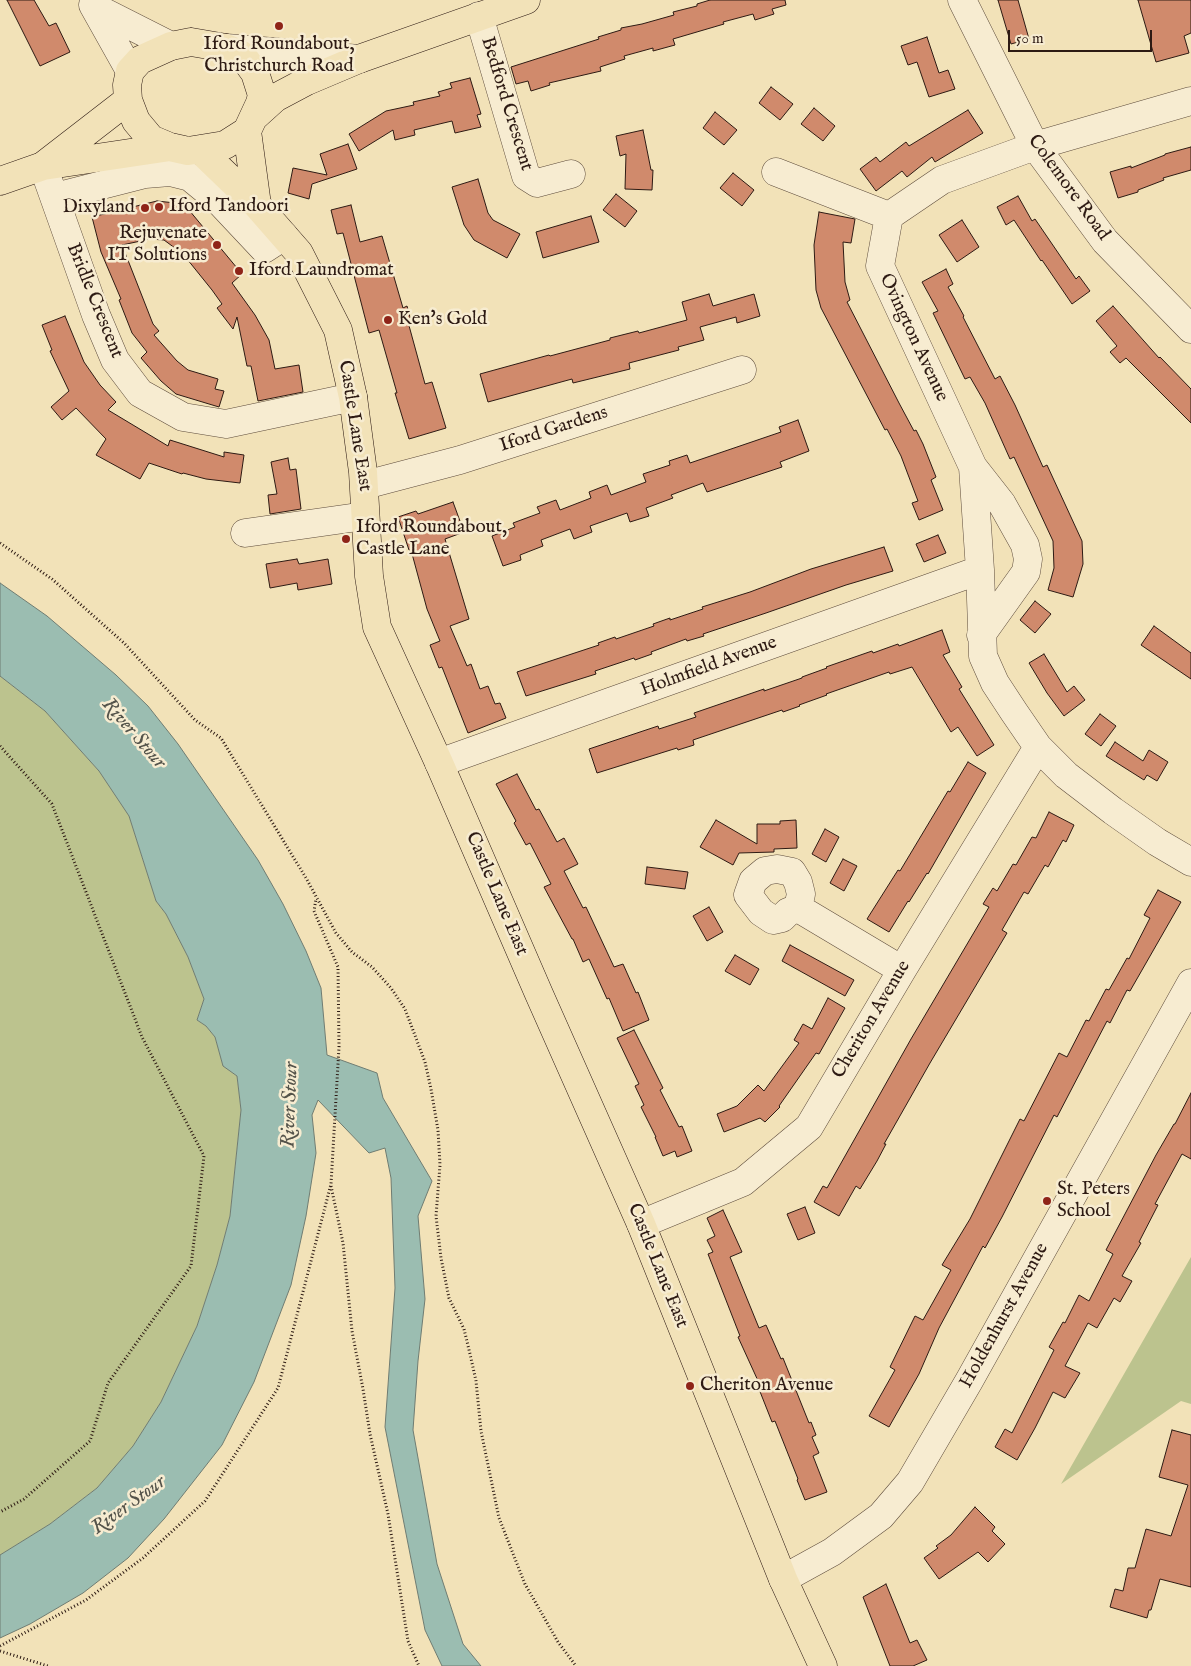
<!DOCTYPE html>
<style>
body{margin:0}
#map{position:relative;width:1191px;height:1666px;overflow:hidden;background:#f2e2b8;font-family:"IM FELL English",serif}
canvas{display:block}
.scale{position:absolute;left:1008px;top:30px;width:144px;height:22px;box-sizing:border-box;border:2px solid #2d1a13;border-top:0;padding-left:6px;font-size:15px;line-height:18px;white-space:nowrap;color:#2d1a13;-webkit-text-stroke:4px #f7ecd1;paint-order:stroke}
</style>
<div id="map">
<canvas width="1191" height="1666"></canvas>
<div class="scale">50 m</div>
</div>
<script>
const ctx = document.querySelector('canvas').getContext('2d');
ctx.lineJoin = 'round';
function paint(path, color) { ctx.fillStyle = color; ctx.fill(path, 'evenodd'); }
const toPath = rows => new Path2D(rows.map(r => 'M' + r).join(''));
function trace(path, color, width, dash) { ctx.strokeStyle = color; ctx.lineWidth = width; ctx.lineCap = dash ? 'butt' : 'round'; ctx.setLineDash(dash || []); ctx.stroke(path); }
function drawText(font, color, halo, rows, align = 'center') {
  ctx.font = font + ' "IM FELL English",serif'; ctx.lineWidth = 5; ctx.setLineDash([]); ctx.textBaseline = 'middle'; ctx.strokeStyle = halo; ctx.fillStyle = color; for (const [text, x, y, turn = 0] of rows) {
    ctx.save(); ctx.translate(x, y); ctx.rotate((+turn || 0) * Math.PI / 180); ctx.textAlign = isNaN(turn) ? turn : align; if (halo) ctx.strokeText(text, 0, 0); ctx.fillText(text, 0, 0); ctx.restore();
  }
}
paint(toPath([
 [0,676,45,711,99,771,129,816,156,901,166,914,188,957,204,999,197,1020,206,1026,215,1037,223,1065,237,1076,241,1110,230,1216,217,1265,197,1326,161,1402,133,1446,97,1488,50,1524,0,1555],
 [1191,1257,1191,1404,1181,1401,1061,1484]
]), '#bcc38e');
const water = toPath([
 [0,583,47,616,116,675,148,706,178,744,258,860,283,904,306,951,321,988,327,1055,377,1073,383,1098,432,1181,418,1216,425,1299,418,1361,413,1430,437,1564,463,1644,481,1666,442,1666,425,1630,385,1427,395,1288,391,1178,385,1148,369,1153,318,1100,312,1115,316,1153,306,1216,291,1285,254,1382,222,1445,164,1519,128,1558,83,1593,30,1624,0,1638,0,1555,50,1524,97,1488,133,1446,161,1402,197,1326,217,1265,230,1216,241,1110,237,1076,223,1066,215,1037,206,1026,197,1020,204,999,188,957,166,914,156,901,129,816,99,771,45,711,0,676,0,583]
]);
paint(water, '#9bbdb1');
trace(water, '#6f7c72', 1);
const building = toPath([
 [7,0,34,0,49,26,56,23,70,52,40,66,7,0],
 [710,0,785,0,786,5,772,9,774,14,755,20,753,14,723,22,724,24,673,39,675,45,653,51,653,48,624,56,625,59,600,67,601,71,549,83,550,85,531,91,528,81,516,84,511,67,599,39,598,37,621,30,621,28,642,24,674,15,673,12,697,6,697,4,710,0],
 [998,0,1018,0,1029,39,1011,44,998,0],
 [1138,0,1191,0,1191,33,1184,36,1189,53,1156,62,1138,0],
 [927,37,939,73,948,70,955,89,929,97,917,62,908,65,901,46,927,37],
 [470,78,481,114,477,115,481,127,455,133,452,121,414,130,415,135,395,140,393,130,359,151,349,134,386,111,414,105,413,102,440,96,438,92,452,88,450,83,470,78],
 [771,87,793,104,780,120,759,103,771,87],
 [814,108,835,126,823,141,801,124,814,108],
 [968,110,983,133,935,162,932,157,907,177,902,171,876,191,860,169,876,157,880,162,906,142,909,146,968,110],
 [715,112,737,130,724,145,703,128,715,112],
 [643,130,651,170,653,170,652,190,625,189,626,154,620,156,616,136,643,130],
 [348,144,357,169,312,184,309,199,288,193,293,168,327,175,320,154,348,144],
 [1191,147,1191,170,1163,178,1164,180,1138,190,1138,192,1118,198,1110,172,1131,166,1131,168,1165,155,1165,154,1191,147],
 [733,173,754,190,742,206,720,188,733,173],
 [478,179,488,213,493,220,520,234,507,258,474,240,464,225,452,187,478,179],
 [616,194,637,211,625,227,603,210,616,194],
 [1018,196,1032,221,1035,219,1076,279,1079,276,1090,291,1072,304,1042,260,1041,261,1014,220,1006,225,997,207,1018,196],
 [157,201,184,204,242,274,232,283,255,315,269,340,275,369,299,365,303,392,258,401,251,366,247,366,237,317,233,329,217,308,222,304,212,290,183,254,164,240,150,239,122,245,153,324,159,331,154,335,177,361,188,370,218,379,215,389,224,391,219,407,176,394,161,381,141,358,147,352,132,333,119,300,121,299,101,252,92,217,157,201],
 [351,205,360,242,382,236,403,308,407,306,411,321,408,322,425,384,432,382,446,428,409,439,395,393,397,393,379,330,369,333,343,233,337,234,331,210,351,205],
 [819,212,855,219,851,243,843,242,845,282,850,300,847,302,899,403,914,431,916,430,923,444,936,477,931,480,943,510,919,520,912,503,918,501,901,456,887,429,885,430,821,308,816,290,814,245,819,212],
 [591,216,599,242,543,258,536,232,591,216],
 [962,220,979,247,957,262,939,235,962,220],
 [946,269,953,284,948,287,964,316,963,317,995,379,1000,376,1015,405,1043,467,1047,465,1082,541,1083,564,1073,597,1048,590,1054,568,1053,541,1014,457,1010,459,985,403,970,377,965,379,933,313,938,311,922,282,946,269],
 [709,294,713,306,754,294,760,316,737,323,736,317,700,327,704,340,678,347,679,350,629,363,630,369,573,383,572,379,488,402,480,374,549,355,550,356,610,340,610,338,638,331,639,333,687,320,682,302,709,294],
 [1113,306,1159,358,1160,357,1191,389,1191,423,1126,358,1120,363,1110,352,1117,346,1096,321,1113,306],
 [65,316,84,362,100,385,116,402,108,410,168,446,170,440,224,457,224,452,244,455,240,483,206,479,183,473,182,474,149,463,140,479,96,455,106,439,76,408,62,420,51,407,69,391,50,351,52,350,42,325,65,316],
 [798,420,809,451,780,462,782,467,707,492,703,483,671,495,673,498,646,508,649,516,630,522,627,513,590,526,592,532,574,539,570,529,541,540,543,546,520,555,521,560,503,566,492,536,515,527,513,523,540,513,537,507,556,500,560,510,591,498,589,492,607,485,611,495,646,482,643,474,670,465,669,461,687,455,690,463,781,432,779,427,798,420],
 [288,458,290,470,296,469,301,509,270,514,268,495,277,494,271,462,288,458],
 [453,502,464,532,445,539,469,619,450,626,467,666,471,664,480,689,488,686,495,704,500,703,506,718,468,733,442,667,439,668,430,645,440,641,427,609,411,550,409,550,398,517,416,511,418,514,453,502],
 [938,535,946,553,924,562,916,544,938,535],
 [884,547,893,571,846,585,766,613,703,634,704,636,687,641,686,639,651,652,652,654,635,660,634,658,595,671,596,674,526,696,517,672,599,645,598,643,615,637,616,639,654,626,653,624,670,618,670,620,703,609,702,607,750,592,811,569,884,547],
 [297,559,299,564,328,559,332,584,298,590,297,583,270,588,266,564,297,559],
 [1035,601,1051,614,1035,633,1020,620,1035,601],
 [1154,626,1191,653,1191,679,1141,645,1154,626],
 [942,630,950,652,943,655,962,687,959,689,994,745,977,756,958,727,951,732,912,667,890,674,889,672,826,694,827,695,799,705,800,706,783,712,782,710,693,740,694,745,678,750,677,748,597,773,589,749,658,726,659,729,696,717,694,713,764,689,764,691,802,678,802,677,827,668,826,667,872,651,873,653,898,644,899,646,942,630],
 [1044,654,1067,692,1074,686,1085,700,1064,716,1047,693,1029,663,1044,654],
 [1100,714,1116,726,1101,746,1085,734,1100,714],
 [1115,742,1143,761,1149,750,1168,762,1157,781,1147,775,1144,780,1106,756,1115,742],
 [968,762,986,773,928,874,927,873,909,902,908,901,889,932,867,919,898,870,900,871,948,791,950,792,968,762],
 [517,774,536,810,539,809,557,842,564,838,578,864,564,871,583,908,586,907,614,967,623,964,636,993,638,992,649,1020,623,1031,609,998,607,999,589,959,583,962,573,939,572,939,544,887,551,884,530,843,526,845,514,823,516,821,496,784,517,774],
 [1049,812,1074,825,1066,842,1063,840,1048,867,1045,865,1028,894,1024,892,1002,930,1007,933,930,1063,884,1144,886,1144,877,1161,860,1189,856,1186,839,1216,814,1202,823,1186,827,1188,911,1039,989,907,983,904,993,888,997,891,1013,864,1016,865,1032,837,1036,838,1049,812],
 [716,820,757,844,757,824,780,824,780,821,796,820,797,848,774,849,774,852,739,853,733,865,700,847,716,820],
 [825,829,839,837,826,862,812,854,825,829],
 [843,859,857,866,844,891,830,883,843,859],
 [647,867,688,872,685,889,645,884,647,867],
 [1158,890,1181,902,1130,991,1127,990,1110,1023,1107,1021,1057,1117,1054,1115,1002,1217,985,1248,983,1246,939,1328,919,1374,889,1427,869,1416,895,1370,890,1367,915,1316,923,1320,951,1270,942,1265,970,1219,1020,1119,1024,1121,1059,1053,1067,1057,1086,1020,1089,1021,1106,989,1109,990,1127,958,1129,959,1150,918,1144,915,1158,890],
 [709,907,723,932,707,941,693,916,709,907],
 [790,945,854,980,845,996,782,961,790,945],
 [735,955,759,969,750,985,725,971,735,955],
 [828,998,845,1008,819,1054,816,1053,779,1106,780,1107,765,1122,760,1118,724,1132,717,1114,737,1106,758,1085,764,1091,799,1043,794,1040,803,1024,812,1029,828,998],
 [634,1030,663,1088,660,1090,679,1127,682,1126,692,1151,677,1157,675,1151,663,1156,655,1137,656,1137,641,1107,644,1105,635,1086,639,1084,617,1038,634,1030],
 [1191,1093,1191,1159,1182,1154,1155,1204,1158,1205,1139,1242,1141,1243,1122,1276,1132,1281,1120,1302,1114,1298,1097,1328,1088,1323,1065,1366,1080,1373,1065,1398,1053,1392,1035,1428,1017,1460,995,1447,1005,1429,1012,1433,1054,1350,1049,1347,1063,1322,1065,1323,1079,1295,1089,1301,1113,1254,1106,1250,1156,1155,1174,1124,1175,1124,1191,1093],
 [805,1207,815,1233,798,1240,787,1214,805,1207],
 [723,1210,742,1252,730,1257,759,1328,766,1325,781,1359,783,1358,809,1423,811,1422,816,1435,812,1437,819,1453,813,1456,827,1492,805,1500,797,1480,798,1479,775,1421,772,1422,757,1384,759,1383,738,1337,740,1336,708,1254,713,1252,707,1240,715,1236,707,1218,723,1210],
 [1172,1430,1191,1435,1191,1587,1160,1579,1151,1610,1149,1610,1147,1618,1110,1607,1115,1589,1123,1591,1128,1568,1135,1568,1146,1529,1171,1536,1188,1485,1159,1477,1172,1430],
 [975,1507,995,1527,992,1531,1005,1544,988,1562,978,1552,939,1579,924,1558,938,1548,936,1546,951,1535,975,1507],
 [886,1584,910,1643,917,1640,927,1660,913,1666,890,1666,863,1597,886,1584]
]);
paint(building, '#d08a6c');
trace(building, '#2d1a13', 1);
const minor = toPath([
 [962,0,1035,146,1105,241,1191,329],
 [93,5,130,71],
 [96,8,171,46],
 [479,16,526,176,537,183,571,174],
 [226,48,359,59],
 [1191,101,1035,146,942,180,889,216,880,266,973,467,980,570,983,656,995,683,1014,712,1038,747,1066,775,1113,811,1157,842,1191,862],
 [43,166,96,315,115,360,140,393,183,417,226,424,353,397],
 [776,172,889,216],
 [55,197,145,174,170,172,190,177,218,200,264,249,284,236],
 [973,467,1002,504,1025,545,1028,559,1026,572,981,635],
 [365,485,460,460,742,370],
 [245,533,365,516],
 [439,763,980,570],
 [798,908,801,894,798,882,792,872,777,869,765,871,753,881,748,895,761,912,773,920,782,918,788,912,798,908,902,970],
 [641,1224,743,1182,809,1127,902,970,1038,747],
 [783,1579,832,1552,881,1516,910,1482,969,1381,1191,983]
]);
const major = toPath([
 [191,42,226,48,242,55,255,73,262,95,260,103,247,131,225,145,188,151,170,147,151,139,136,121,128,100,127,85,130,71,140,60,171,46,191,42],
 [254,117,275,98,307,81,359,59,526,0],
 [247,131,257,205],
 [200,150,257,205,299,253,338,330,353,397,363,472,369,576,377,627,439,763,539,994,641,1224,783,1579,823,1666],
 [44,165,128,100],
 [0,181,43,166,170,147]
]);
trace(minor, '#5e4c3c', 29);
trace(major, '#2d1a13', 29);
trace(toPath([
 [0,543,52,579,124,643,195,720,221,738,306,878,336,933,352,952,372,967,391,988,405,1009,425,1062,431,1089,438,1130,440,1165,436,1216,441,1258,449,1298,464,1329,470,1354,476,1381,481,1431,499,1518,525,1584,558,1642,576,1666],
 [0,746,52,804,142,1037,204,1156,191,1266,108,1383,90,1441,24,1499,0,1512],
 [331,1186,343,1243,352,1331,363,1389,370,1434,388,1514,408,1641,419,1666],
 [0,1646,86,1600,143,1558,205,1501,278,1388,331,1184,339,1047,338,967,314,911,316,899],
 [0,1651,48,1666]
]), '#2d1a13', 3, [1, 2.5]);
trace(minor, '#f7ecd1', 28);
trace(major, '#f2e2b8', 28);
for (const [x, y, r, color] of [
 [279,26,5,"#8f2418"],
 [159,207,5,"#8f2418"],
 [145,208,5,"#8f2418"],
 [217,245,5,"#8f2418"],
 [239,271,5,"#8f2418"],
 [388,320,5,"#8f2418"],
 [346,539,5,"#8f2418"],
 [1047,1201,5,"#8f2418"],
 [690,1386,5,"#8f2418"]
]) { const dot = new Path2D(); dot.arc(x, y, r, 0, 2 * Math.PI); ctx.fillStyle = color; ctx.fill(dot); trace(dot, '#f7ecd1', 2); }
drawText('19px', '#2d1a13', '#f7ecd1', [
 ["Iford Roundabout,",279,45,"center"],
 ["Christchurch Road",279,67,"center"],
 ["Iford Tandoori",169,207],
 ["Dixyland",135,208,"right"],
 ["Rejuvenate",207,234,"right"],
 ["IT Solutions",207,256,"right"],
 ["Iford Laundromat",249,271],
 ["Ken's Gold",398,320],
 ["Iford Roundabout,",356,528],
 ["Castle Lane",356,550],
 ["St. Peters",1057,1190],
 ["School",1057,1212],
 ["Cheriton Avenue",700,1386]
], 'left');
drawText('19px', '#2d1a13', '#f7ecd1', [
 ["Bedford Crescent",506,104,73],
 ["Colemore Road",1068,188,54],
 ["Bridle Crescent",94,301,68],
 ["Ovington Avenue",913,338,65],
 ["Castle Lane East",354,426,81],
 ["Iford Gardens",554,430,-18],
 ["Holmfield Avenue",709,667,-20],
 ["Castle Lane East",496,894,67],
 ["Cheriton Avenue",872,1020,-59],
 ["Castle Lane East",657,1266,68],
 ["Holdenhurst Avenue",1005,1316,-61]
]);
drawText('italic 20px', '#54534a', '#f7ecd1', [
 ["River Stour",133,734,49],
 ["River Stour",291,1105,-88],
 ["River Stour",129,1506,-36]
]);
</script>
